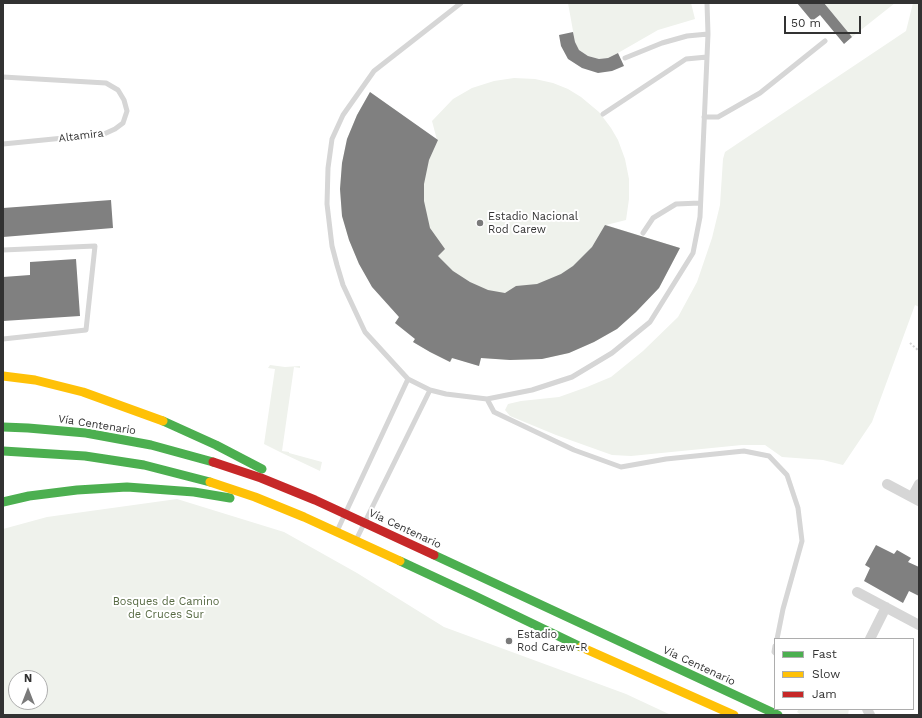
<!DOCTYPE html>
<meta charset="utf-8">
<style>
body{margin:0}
#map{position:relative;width:922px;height:718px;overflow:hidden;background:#fff;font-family:"Work Sans",sans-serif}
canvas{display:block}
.frame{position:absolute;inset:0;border:4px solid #323232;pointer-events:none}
.legend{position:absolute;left:774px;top:638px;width:140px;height:72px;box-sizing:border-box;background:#fff;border:1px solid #adadad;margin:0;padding:5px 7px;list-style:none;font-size:12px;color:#323232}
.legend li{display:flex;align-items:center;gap:8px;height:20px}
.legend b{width:20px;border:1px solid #adadad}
.north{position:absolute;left:8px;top:670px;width:40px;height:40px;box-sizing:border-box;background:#fff;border:1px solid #adadad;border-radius:50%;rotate:0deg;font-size:11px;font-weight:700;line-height:16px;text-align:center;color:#323232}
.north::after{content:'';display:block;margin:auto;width:14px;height:18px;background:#7a7a7a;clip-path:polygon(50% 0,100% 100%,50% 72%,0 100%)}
.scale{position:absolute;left:784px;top:16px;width:77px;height:18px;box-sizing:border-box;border:2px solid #323232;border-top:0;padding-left:5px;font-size:12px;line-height:14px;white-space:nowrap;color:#323232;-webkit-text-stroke:3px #fff;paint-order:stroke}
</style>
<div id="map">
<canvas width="922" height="718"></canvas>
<div class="frame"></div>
<ul class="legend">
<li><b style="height:5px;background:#4caf50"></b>Fast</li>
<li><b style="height:5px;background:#ffc107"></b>Slow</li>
<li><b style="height:5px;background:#c62828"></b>Jam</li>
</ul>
<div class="north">N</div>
<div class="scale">50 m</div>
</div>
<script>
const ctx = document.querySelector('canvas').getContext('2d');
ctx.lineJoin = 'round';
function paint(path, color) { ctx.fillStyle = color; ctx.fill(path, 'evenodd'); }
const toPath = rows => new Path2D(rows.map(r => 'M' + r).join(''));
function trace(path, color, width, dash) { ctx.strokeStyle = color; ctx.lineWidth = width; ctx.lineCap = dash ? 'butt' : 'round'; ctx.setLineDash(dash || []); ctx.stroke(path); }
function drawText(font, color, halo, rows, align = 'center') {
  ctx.font = font + ' "Work Sans",sans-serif'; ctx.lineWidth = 4; ctx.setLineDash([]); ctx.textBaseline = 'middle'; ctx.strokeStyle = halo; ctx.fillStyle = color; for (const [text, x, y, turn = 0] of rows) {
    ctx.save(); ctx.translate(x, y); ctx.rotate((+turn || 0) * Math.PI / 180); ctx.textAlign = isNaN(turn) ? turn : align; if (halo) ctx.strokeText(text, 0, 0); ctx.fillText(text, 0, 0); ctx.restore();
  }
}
paint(toPath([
 [568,3,691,3,695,19,658,30,618,53,608,58,599,59,588,56,579,50,575,42],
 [824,3,895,3,852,37],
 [913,3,919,3,919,307,915,305,872,422,843,465,823,460,782,457,765,445,742,445,631,456,612,455,556,435,510,416,505,410,508,404,521,401,559,397,587,387,611,377,643,351,678,317,697,282,712,238,720,205,723,159,725,152,906,31],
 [514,78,535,79,553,83,568,89,581,97,599,112,611,128,618,140,625,159,629,179,629,199,626,220,606,225,680,248,659,288,636,312,617,329,594,342,569,353,542,359,510,360,481,358,479,366,453,358,450,362,430,352,413,342,415,338,395,323,399,317,359,264,349,240,342,216,340,189,342,163,347,139,357,115,370,92,437,140,432,121,453,99,472,88,494,81],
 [270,365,285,367,300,366,300,368,294,367,282,451,289,452,289,453,322,462,320,471,282,453,264,444,275,369,268,368],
 [177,499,284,532,357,573,444,627,626,694,671,715,3,715,3,529,47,517],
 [16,678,40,678,40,702,16,702],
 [799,709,849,709,848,715,801,715,797,712]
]), '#eff2ec');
paint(toPath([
 [797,3,824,3,852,37,844,44,820,15,812,21],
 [573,32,575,42,579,50,588,56,599,59,608,58,618,53,624,66,612,71,598,73,582,68,568,59,561,46,559,35],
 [370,92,438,140,429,160,424,184,424,201,430,228,445,249,438,256,453,271,470,282,488,290,505,293,516,286,537,284,561,274,573,266,592,247,605,225,680,248,659,288,636,312,617,329,594,342,569,353,542,359,510,360,481,358,479,366,452,358,450,362,430,352,413,342,415,339,395,323,399,317,372,287,359,264,349,240,342,216,340,189,342,163,347,139,357,115],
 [111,200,113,228,3,237,3,208],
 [76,259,80,316,3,321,3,277,30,275,30,262],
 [876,545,894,554,897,550,911,558,908,562,919,567,919,596,909,591,903,603,864,581,870,568,865,565]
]), '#808080');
trace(toPath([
 [910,343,919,351]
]), '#d4d4d4', 2, [2, 2]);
trace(toPath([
 [461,3,374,71,343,115,332,139,328,168,327,204,332,246,337,265,343,285,365,332,408,379,430,390,446,394,487,399,532,390,572,377,612,353,650,322,693,253,700,217,708,34,707,3],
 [625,58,662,43,687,36,708,34],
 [3,77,106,83,118,90,124,100,127,111,123,123,115,129,104,134,3,144],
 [603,114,686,59,707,57],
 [704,117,718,117,760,93,825,41],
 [643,233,653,218,676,204,700,203],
 [3,250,95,246,86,330,3,339],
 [487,399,494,412,574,450,621,467,666,459,744,451,769,456,787,475,798,508,802,541,783,609,777,639],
 [338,529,408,379],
 [357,538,430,390],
 [775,646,774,652,775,653]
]), '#d6d6d6', 5);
trace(toPath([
 [887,484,919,501],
 [912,497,919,484],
 [857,592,919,625],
 [870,639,886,607],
 [867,709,870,715]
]), '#d6d6d6', 10);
trace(toPath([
 [163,421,216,445,262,469],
 [3,427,28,428,86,433,151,445,213,462],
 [3,451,85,456,144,465,210,482],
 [3,502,29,496,77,490,127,487,194,492,230,498],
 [434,555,778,715],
 [400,561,473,595,581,647]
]), '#4caf50', 9);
trace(toPath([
 [3,376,35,380,83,392,163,421],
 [210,482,255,497,304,517,400,561],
 [581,647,734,715]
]), '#ffc107', 9);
trace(toPath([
 [213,462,261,478,315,500,434,555]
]), '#c62828', 9);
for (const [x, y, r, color] of [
 [480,223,4,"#7a7a7a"],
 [509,641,4,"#7a7a7a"]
]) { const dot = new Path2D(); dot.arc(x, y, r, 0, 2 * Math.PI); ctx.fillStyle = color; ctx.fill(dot); trace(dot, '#fff', 1.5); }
drawText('11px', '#323232', '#fff', [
 ["Altamira",81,136,-7],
 ["Vía Centenario",97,425,9],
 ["Vía Centenario",405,529,25],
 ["Vía Centenario",699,666,25]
]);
drawText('11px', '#323232', '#fff', [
 ["Estadio Nacional",488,217],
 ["Rod Carew",488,230],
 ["Estadio",517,635],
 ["Rod Carew-R",517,648]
], 'left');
drawText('11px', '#576a43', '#fff', [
 ["Bosques de Camino",166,602],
 ["de Cruces Sur",166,615]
]);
</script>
